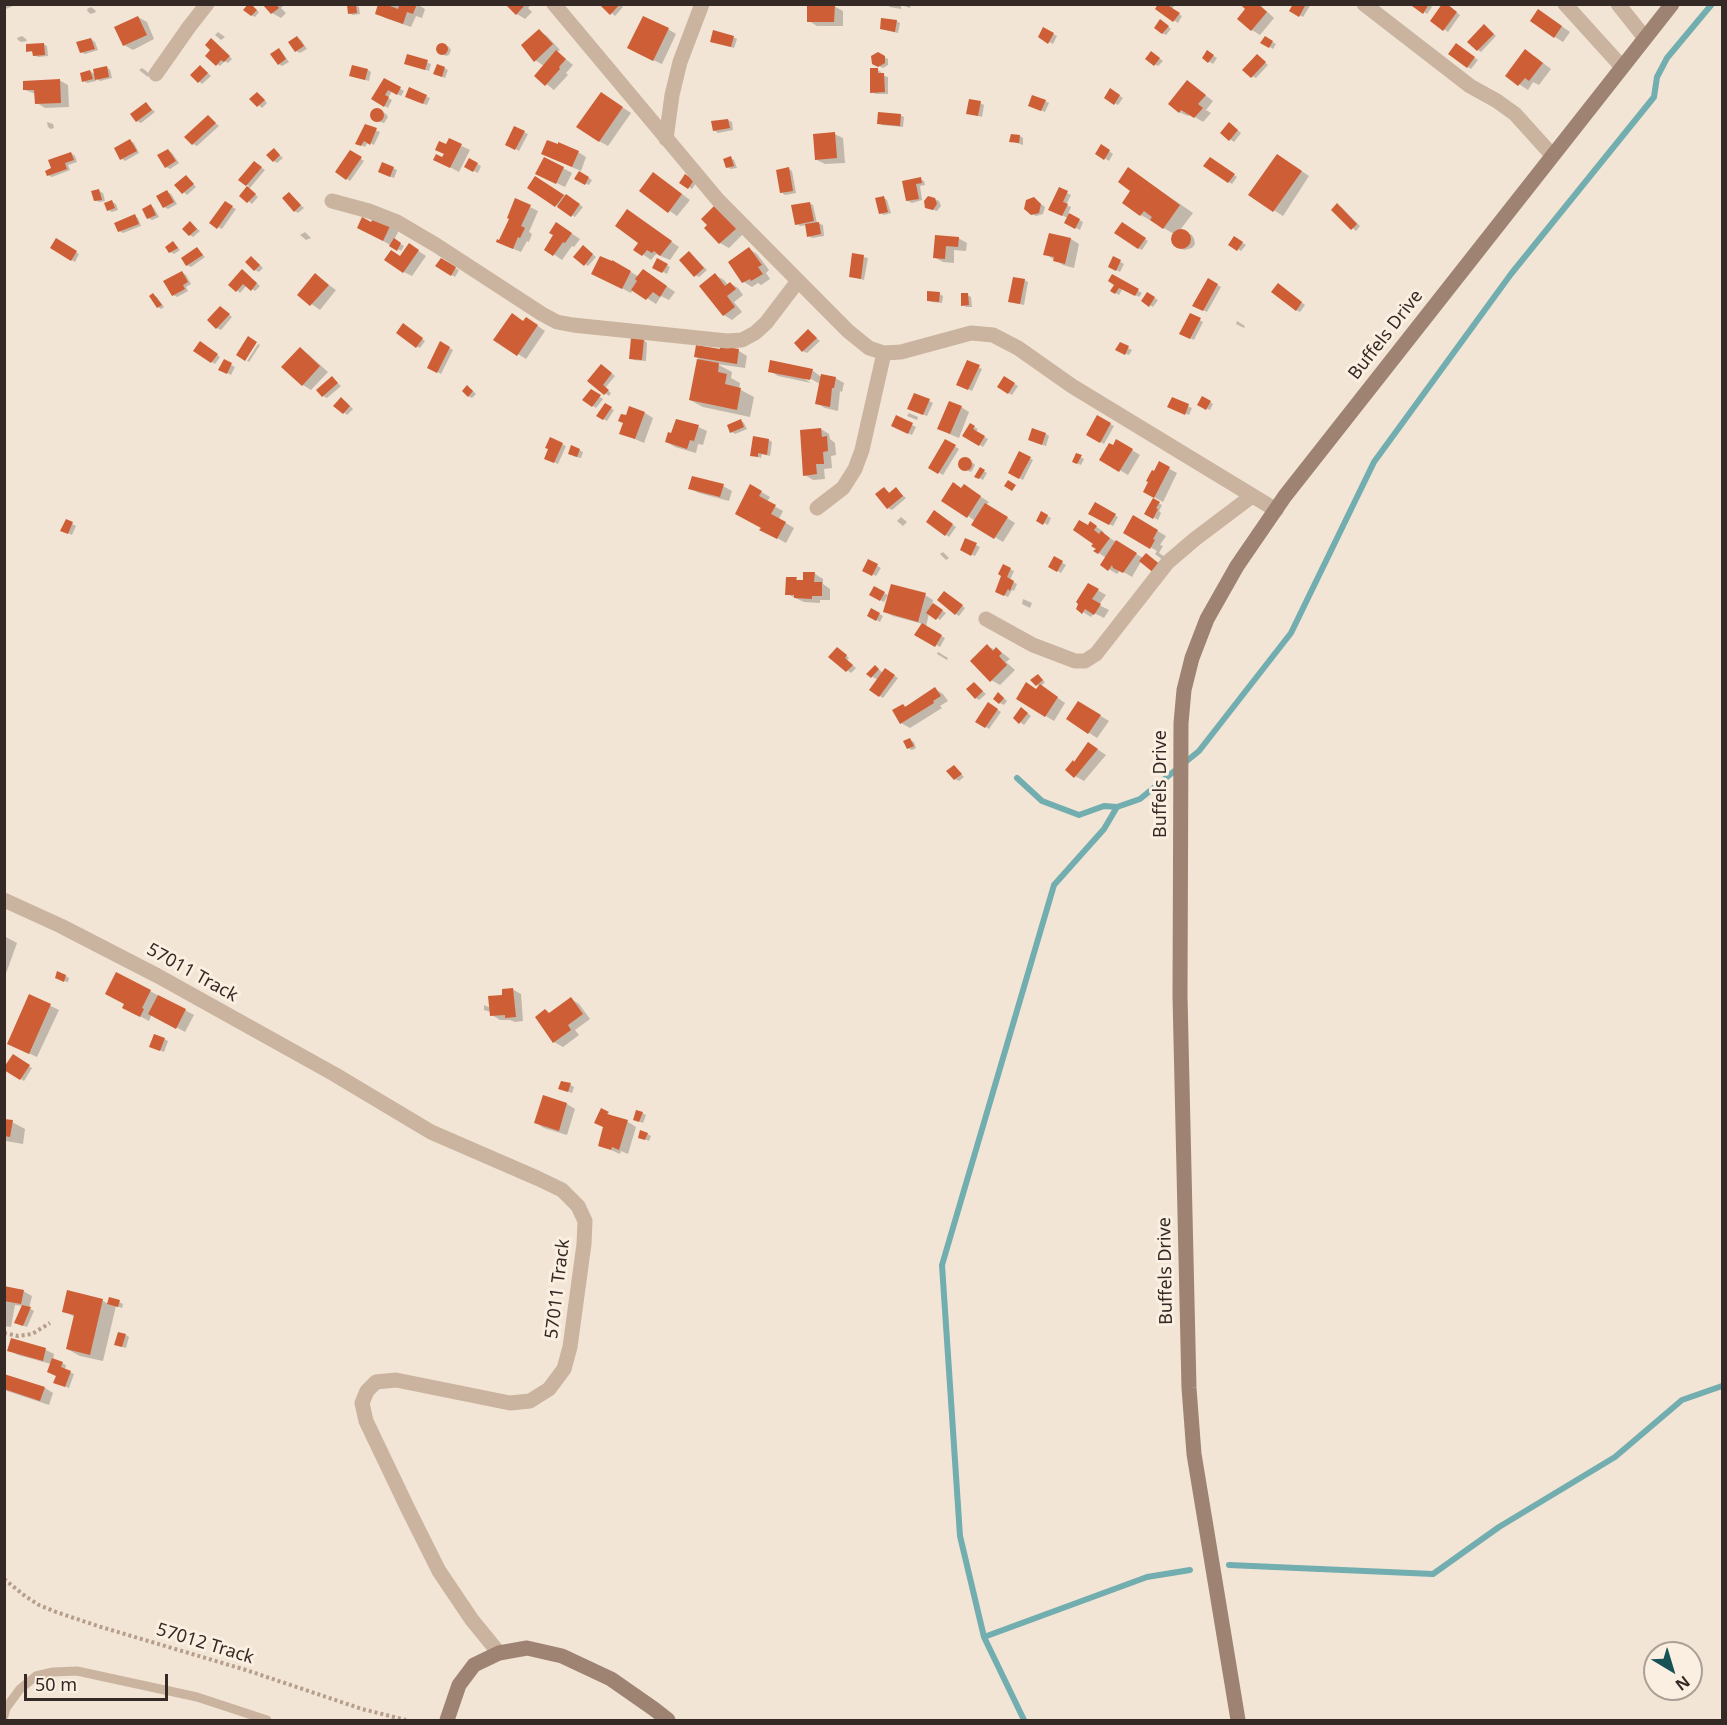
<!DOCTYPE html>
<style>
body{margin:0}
#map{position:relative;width:1727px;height:1725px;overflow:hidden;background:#f2e5d5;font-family:"Noto Sans",sans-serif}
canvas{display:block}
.frame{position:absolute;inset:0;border:6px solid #342924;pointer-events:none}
.north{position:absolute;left:1643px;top:1641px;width:60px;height:60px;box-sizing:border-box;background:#faefe1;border:2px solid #aba095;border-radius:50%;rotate:142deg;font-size:16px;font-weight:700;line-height:24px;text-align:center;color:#342924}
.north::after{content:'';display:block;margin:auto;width:21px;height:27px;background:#175257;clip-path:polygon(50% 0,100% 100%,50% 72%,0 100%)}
.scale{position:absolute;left:24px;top:1674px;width:144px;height:27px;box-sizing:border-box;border:3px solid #342924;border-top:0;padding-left:8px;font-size:18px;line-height:21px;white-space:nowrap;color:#342924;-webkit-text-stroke:4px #faefe1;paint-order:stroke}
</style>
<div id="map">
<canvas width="1727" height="1725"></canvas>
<div class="frame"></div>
<div class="north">N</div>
<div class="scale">50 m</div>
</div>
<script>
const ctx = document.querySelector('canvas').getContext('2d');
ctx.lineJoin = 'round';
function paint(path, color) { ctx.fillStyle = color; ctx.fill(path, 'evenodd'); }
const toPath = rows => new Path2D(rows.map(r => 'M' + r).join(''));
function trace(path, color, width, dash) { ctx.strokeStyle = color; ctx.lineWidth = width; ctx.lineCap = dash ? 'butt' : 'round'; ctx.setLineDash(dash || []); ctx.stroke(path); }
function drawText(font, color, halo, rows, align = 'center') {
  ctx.font = font + ' "Noto Sans",sans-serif'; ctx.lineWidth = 6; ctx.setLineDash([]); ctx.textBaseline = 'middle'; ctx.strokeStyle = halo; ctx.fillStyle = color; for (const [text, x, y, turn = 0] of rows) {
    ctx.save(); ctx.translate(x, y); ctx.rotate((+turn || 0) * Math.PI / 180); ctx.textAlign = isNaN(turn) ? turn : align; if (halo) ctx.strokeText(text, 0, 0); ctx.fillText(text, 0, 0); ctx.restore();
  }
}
paint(toPath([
 [4,4,17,4,6,9,4,8],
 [264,4,285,4,281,8,286,13,281,18,272,13],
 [380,4,421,4,420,6,425,9,422,18,416,16,411,27,385,18,377,13],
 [507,4,532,4,528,8,532,12,525,19,517,14],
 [605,4,620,4,623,7,615,16,603,6],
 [886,4,911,4,910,8,901,5,901,9,890,7],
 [1160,4,1175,4,1172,9,1182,16,1178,23,1157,9],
 [1244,4,1259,4,1274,18,1260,35,1252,30,1247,9],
 [1295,4,1311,4,1303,17,1291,10],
 [1428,4,1432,7,1427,14,1424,12],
 [356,5,359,7,360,14,353,15,349,13],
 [834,6,843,11,843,26,817,26,809,21],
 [1448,6,1460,15,1448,32,1432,21],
 [91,7,95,10,96,12,91,14,88,12,87,9],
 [253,7,259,12,255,17,251,15],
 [1547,16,1570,32,1563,42,1555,37],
 [138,17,147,22,154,39,133,50,124,45],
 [896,21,900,23,898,33,881,29],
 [1164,23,1171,29,1166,35,1162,33],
 [1487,28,1496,36,1481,52,1478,50],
 [668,29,676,34,662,64,637,53],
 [1044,29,1057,36,1053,44,1040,37],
 [539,31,547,36,560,50,557,52,573,65,566,73,568,75,554,90,536,76,544,66,535,60],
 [218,32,225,37,221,40,215,35],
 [22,36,26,39,27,41,21,42,18,40,17,38],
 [733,37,737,39,734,48,711,41],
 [297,38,301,40,307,49,300,53,296,51,290,43],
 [1265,38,1276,44,1273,49,1262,42],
 [91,39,95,42,98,50,85,54,81,52],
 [215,42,232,59,228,63,225,61,220,66,217,64],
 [43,44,47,46,48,56,38,57,34,55,34,52,27,51],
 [441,44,449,47,451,50,449,55,446,56,438,52,439,46],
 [1460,47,1478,60,1471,69,1468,67],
 [279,50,282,52,289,62,282,66,279,64],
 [1208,52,1217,58,1213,64,1204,58],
 [878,54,888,59,888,65,883,68,873,63],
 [1155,55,1163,61,1158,66,1154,64],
 [408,56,431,64,429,71,410,65],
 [1534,56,1551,69,1539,85,1533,82,1528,90,1507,76],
 [1260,58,1268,65,1256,78,1252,76],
 [107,67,110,70,112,78,100,81,95,78,96,81,87,83,84,81,90,71,96,75],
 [142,68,150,74,148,77,139,70],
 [444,68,448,70,445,78,439,75],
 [204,69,211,76,202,84,199,81],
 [368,70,371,72,369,81,354,77],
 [878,70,881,72,881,75,888,77,888,94,876,94,872,92],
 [59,80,68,85,69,107,45,108,37,103,36,94,25,90],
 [385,80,404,91,401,96,392,91,388,98,392,100,388,108,374,99],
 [1188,82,1213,101,1206,110,1211,113,1203,122,1190,114,1188,116,1179,112],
 [1111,90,1123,98,1118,105,1106,98],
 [261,96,267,103,262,108,252,99],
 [426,96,430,98,427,105,411,99],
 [610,99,631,113,608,146,599,141],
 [1045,101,1049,103,1045,112,1033,107],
 [980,103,984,105,982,117,968,113],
 [146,104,155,112,141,123,137,121],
 [378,109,386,114,388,117,384,123,377,121,373,119,371,116,372,112],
 [900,115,904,117,903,127,882,125,879,123],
 [208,117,219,126,197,146,193,144],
 [728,120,732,122,733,130,718,133,714,130],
 [47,122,53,124,54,128,51,129,48,127],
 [366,126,380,132,374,145,368,142,365,147,357,143],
 [1233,126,1241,133,1234,142,1222,133],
 [515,128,528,134,519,151,507,144],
 [834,134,843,138,845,163,825,164,817,160],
 [1020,136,1023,138,1023,145,1011,141],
 [449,140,470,150,459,172,444,164,443,159],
 [130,141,134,143,139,153,125,161,121,158],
 [1102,146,1113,154,1109,161,1097,153],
 [168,150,172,153,179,163,170,169,166,167],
 [274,150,283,158,277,163,274,161],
 [351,152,364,161,350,181,337,172],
 [578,152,586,157,581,171,551,158],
 [71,153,75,156,77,162,68,165,70,170,52,177,48,175],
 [730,158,734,160,737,168,731,169,727,167],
 [1210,159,1237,177,1232,184,1205,166],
 [470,160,481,166,478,173,466,167],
 [1285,160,1309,176,1283,216,1250,195],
 [258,165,265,170,249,189,258,197,252,204,241,195,249,186,240,180],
 [393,168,397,170,394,178,383,174],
 [563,168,572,173,565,187,546,178],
 [789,169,792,171,796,193,785,195,781,192],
 [580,173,592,180,589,185,576,179],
 [186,176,196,187,187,195,176,185],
 [686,176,696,183,692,189,681,182],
 [1141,177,1193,213,1180,230,1192,235,1194,239,1195,244,1192,248,1184,250,1175,246,1173,242,1174,234,1141,215,1124,203],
 [662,179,690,200,677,216,641,191],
 [920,179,924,181,925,185,920,186,922,200,912,203,908,201,904,182],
 [544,182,583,207,575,217,529,188],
 [1059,189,1071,195,1066,205,1071,207,1068,214,1083,222,1080,230,1066,223,1068,218,1053,211],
 [99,191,103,193,105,201,99,202,95,200],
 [167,192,171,194,177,204,168,209,164,207],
 [289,194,304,208,298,213,295,211],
 [883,197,887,200,891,213,884,215,880,213],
 [935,199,939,201,941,206,937,211,931,209],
 [1034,199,1045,207,1043,214,1036,216,1032,214],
 [112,202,116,204,118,210,112,212,108,210],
 [225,203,236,209,222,229,211,223],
 [809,203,813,205,817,223,823,225,824,236,812,238,809,236,807,225,800,226,797,224],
 [151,206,154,208,159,217,152,220,148,218],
 [530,207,538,211,529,232,532,234,529,242,527,241,521,252,509,247],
 [716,207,744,233,729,248,720,243,706,228],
 [1341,207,1360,226,1356,231,1333,210],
 [628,211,679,247,670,260,656,254,651,260,635,249,640,243],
 [134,216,138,218,141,226,123,233,119,231],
 [375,217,399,230,394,240,404,246,401,251,367,232],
 [190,223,200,231,193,237,190,235],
 [1126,226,1148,241,1142,250,1138,248],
 [565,229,580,239,574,247,572,246,562,260,546,249],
 [305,232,311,238,306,240,300,235],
 [1050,234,1071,239,1079,244,1074,268,1063,265,1045,254],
 [936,237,958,238,967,243,966,251,954,250,954,263,943,262,934,257],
 [1235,238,1246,245,1241,251,1230,244],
 [57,240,79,254,75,262,52,248],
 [174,243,180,250,174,254,170,252],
 [197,249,205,257,191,267,187,265],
 [587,249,596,257,588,266,585,264],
 [749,249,757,254,769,270,766,273,770,279,761,285,758,283,752,287,744,282,730,263],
 [417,250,426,256,412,276,404,272,398,258],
 [690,253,707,270,699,277,695,275],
 [854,255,868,258,864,280,850,276],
 [1114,258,1124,264,1120,272,1110,266],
 [255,260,263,268,259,272,255,270],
 [441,260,459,270,455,277,437,266],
 [657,260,670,267,667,274,654,267],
 [182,272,186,275,191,284,186,287,188,291,177,297,173,295],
 [631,272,639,277,652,276,675,292,669,300,661,296,656,304,633,289,631,293,602,278],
 [245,273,260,286,255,291,247,285,240,293,237,290],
 [315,275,336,290,320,310,299,295],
 [715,275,724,280,728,285,730,283,738,288,743,295,734,302,742,312,732,320,724,315],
 [1113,276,1142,293,1139,297,1123,288,1119,295,1112,291,1116,284],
 [1024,280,1028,282,1024,305,1014,303,1010,301],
 [1208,280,1221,287,1207,312,1194,305],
 [1282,287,1305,305,1300,312,1296,310],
 [939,294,943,296,942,303,932,302,928,300],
 [1148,294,1158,300,1153,307,1143,301],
 [153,295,157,297,164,307,161,309,158,307],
 [967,295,971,297,972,307,966,307,963,305],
 [224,310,232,317,221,330,217,328],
 [1191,315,1203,322,1194,340,1181,334],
 [1237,321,1245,326,1244,328,1236,324],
 [524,322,535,324,545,331,526,359,518,354],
 [407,327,425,341,420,348,416,346],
 [809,331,820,341,807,353,803,351],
 [644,340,647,343,646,361,634,360,630,358],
 [441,343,453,350,441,374,429,367],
 [258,344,260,345,249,362,247,361],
 [1120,344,1132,350,1129,355,1117,350],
 [204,345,220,357,215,364,212,362],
 [300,349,308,354,328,372,311,390,303,385],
 [739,351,747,356,745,368,717,364,732,372,731,378,740,383,739,389,754,397,750,417,703,407,690,400,699,359,695,356],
 [224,361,235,367,231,375,220,369],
 [968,362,982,369,972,391,958,384],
 [605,368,615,376,605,388,611,393,609,396,589,381],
 [812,370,820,376,835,378,844,383,842,392,840,391,838,411,825,408,816,403,820,384,804,375,803,378,811,383,778,376,770,371],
 [332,378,341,386,327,398,323,396],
 [1005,378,1018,386,1012,395,1000,387],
 [471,389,476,394,472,398,468,396],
 [591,391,603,399,596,408,593,406],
 [1203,398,1213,404,1210,410,1199,404],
 [1172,399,1192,408,1189,415,1173,408],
 [345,401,353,409,347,415,335,405],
 [929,401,933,403,927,416,913,410],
 [606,405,614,410,607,421,598,416],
 [961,407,969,412,959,438,947,433],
 [645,413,653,418,644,443,621,433,625,423],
 [909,413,918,417,917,420,907,416],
 [897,417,916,427,912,435,896,428],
 [1098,417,1114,426,1104,444,1088,434],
 [741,421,744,423,747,429,735,434,732,432],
 [970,425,978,429,976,432,988,439,983,447,964,435],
 [698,427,707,431,703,445,698,444,696,453,675,447,667,442],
 [821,429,829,434,830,439,835,443,836,455,831,456,832,468,824,469,825,479,813,480,805,475],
 [1046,434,1049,436,1046,446,1034,442],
 [551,439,566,446,558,464,546,458,550,449],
 [769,440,772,442,770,456,762,454,761,458,752,455],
 [946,441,959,449,943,475,930,467],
 [1117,441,1140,455,1128,475,1101,459],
 [579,450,583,452,581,458,573,456],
 [1020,453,1033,460,1023,480,1010,473],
 [1077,455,1084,459,1081,465,1074,462],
 [966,459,973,463,975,465,972,471,970,472,960,465,960,462],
 [1159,463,1177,473,1163,502,1145,492],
 [980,469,987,473,983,480,976,476],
 [723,486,732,491,729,501,699,493,690,488],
 [751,486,770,497,767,502,783,511,779,519,794,528,786,543,761,529],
 [884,489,890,493,896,489,906,498,892,510,888,508],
 [962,489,972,491,989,502,986,505,1015,523,1003,542,973,524,975,521,968,516],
 [1153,500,1162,505,1159,511,1161,513,1158,520,1146,513],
 [1095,504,1118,517,1113,526,1090,514],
 [1042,513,1051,518,1048,525,1038,520],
 [938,514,956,527,949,537,928,522],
 [901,517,907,522,903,526,897,521],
 [1134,517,1166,536,1160,545,1163,546,1159,553,1165,557,1163,560,1155,554,1157,551,1125,532],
 [67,521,76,526,72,535,62,530],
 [1091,523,1104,532,1103,534,1143,558,1132,577,1120,570,1117,574,1102,565,1106,558,1096,551,1098,549,1088,527],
 [976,545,980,547,975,556,962,550],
 [943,552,949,558,946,560,940,554],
 [1055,558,1066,565,1061,573,1050,566],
 [869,561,881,568,876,576,864,570],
 [1003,566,1014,571,1010,580,1017,584,1014,591,1012,590,1008,597,1000,593],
 [815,574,823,579,823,584,830,589,830,600,820,600,820,603,804,602,787,594,788,578,796,579,801,582],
 [1089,585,1106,595,1099,605,1109,610,1104,618,1094,613,1091,617,1083,612],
 [874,588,888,595,884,602,871,595],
 [925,595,933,600,932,604,946,613,940,620,929,613,926,627,945,638,940,647,917,634,923,624,893,616,885,612],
 [948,595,965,608,959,616,956,614],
 [1023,599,1032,603,1030,608,1022,604],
 [872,610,883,616,880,622,869,616],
 [987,646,1004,654,1010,659,1006,662,1015,670,1000,685,991,680],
 [841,651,849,658,847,660,856,668,851,673,830,657],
 [938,652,948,658,947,660,937,654],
 [875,666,883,673,885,670,898,678,883,698,871,690,878,680,868,674],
 [1038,676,1045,682,1041,686,1065,703,1054,721,1018,699,1037,691,1040,686,1037,685],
 [977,686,986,694,979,700,976,698],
 [935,689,943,694,948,701,940,706,942,708,910,728,901,723,903,705,907,707],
 [1002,696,1007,701,1004,705,1000,703],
 [1079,703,1109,721,1097,738,1068,719],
 [992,706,1001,712,989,729,977,721],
 [1025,711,1031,716,1024,725,1015,718],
 [910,740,914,742,916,748,912,750,908,748],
 [1097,749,1106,755,1084,781,1075,776,1075,763],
 [954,766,964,777,959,781,955,779],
 [4,936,17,943,4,979],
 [66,976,69,978,68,982,60,980],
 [512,989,521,994,523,1021,515,1022,510,1020,500,1020,492,1015,491,1012,484,1010,484,1005,491,1008],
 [150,991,194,1015,185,1032,152,1014,149,1021,132,1012],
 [30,996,59,1010,37,1057,17,1048],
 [571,999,579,1004,590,1019,575,1030,579,1035,563,1047,554,1042,546,1011,550,1014],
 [164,1039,168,1041,164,1052,154,1048],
 [13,1056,32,1068,24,1081,5,1069],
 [570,1085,574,1087,572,1093,560,1089],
 [544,1097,567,1104,575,1109,567,1135,544,1128,536,1123],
 [601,1110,616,1118,628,1122,636,1127,628,1154,621,1151,620,1154,600,1145,604,1127],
 [642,1113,646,1115,643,1123,638,1121],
 [4,1121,12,1122,25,1129,23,1144,6,1141,4,1148],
 [647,1134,651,1136,649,1141,640,1137],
 [4,1288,23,1291,32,1296,29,1308,34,1311,27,1327,20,1324,23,1306,15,1305,11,1327,4,1326],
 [68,1292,103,1301,109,1304,119,1302,123,1304,122,1308,116,1306,103,1361,80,1356,67,1349,75,1317,63,1311],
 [126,1335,129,1337,126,1348,119,1346],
 [12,1340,46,1350,54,1354,53,1359,66,1365,65,1370,74,1374,69,1388,59,1384,58,1376,51,1364,18,1355,9,1350],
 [4,1375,45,1388,53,1393,49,1405,4,1390]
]), '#0003');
trace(toPath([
 [1017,778,1042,801,1079,815,1104,806,1117,807],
 [1229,1565,1433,1574,1499,1527,1615,1457,1682,1400,1722,1386],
 [984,1637,1147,1577,1190,1570],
 [1024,1720,984,1637,960,1536,942,1265,1054,885,1104,829,1117,807,1140,799,1199,751,1291,633,1374,462,1511,274,1654,97,1657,77,1667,58,1712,4]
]), '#72adb0', 6);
paint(toPath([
 [248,4,251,4,257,10,251,16,243,10],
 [262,4,276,4,279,8,271,14],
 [356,4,357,13,348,14,347,5],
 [378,4,391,4,390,6,398,9,400,4,417,4,413,14,407,12,403,24,375,14],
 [505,4,522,4,524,6,516,15],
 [603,4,620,4,610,15,601,6],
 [807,4,835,5,834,22,807,22],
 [1158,4,1170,4,1169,6,1180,13,1173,22,1155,9],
 [1240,4,1258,4,1267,12,1251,31,1237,19,1245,9],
 [1293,4,1306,4,1299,17,1289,11],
 [1413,4,1429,4,1423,14,1412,6],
 [1442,4,1447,4,1457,12,1443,31,1430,21],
 [1538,9,1562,26,1554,38,1530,21],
 [138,16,147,35,123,46,114,27],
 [643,16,669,28,653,61,627,48],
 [881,18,897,20,895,32,880,29],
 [1160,19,1169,26,1162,34,1154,28],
 [1484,24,1494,34,1477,51,1467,42],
 [1043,27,1054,33,1048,44,1038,37],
 [539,29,553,44,534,62,521,45],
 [713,30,734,36,731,47,710,42],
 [297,36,304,46,295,52,288,42],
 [1265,36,1273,41,1269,48,1260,43],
 [91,38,95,49,80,53,76,42],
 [211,38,230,56,224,62,221,60,216,66,205,56,210,50,205,45],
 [44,43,45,55,33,56,32,51,26,52,26,44],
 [1456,43,1475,57,1467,68,1448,54],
 '436 49a6 6 0 1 1 12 0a6 6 0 1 1-12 0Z',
 [279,48,286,59,278,65,270,54],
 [1525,49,1543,63,1529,81,1525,78,1518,86,1505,76],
 [556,50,566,59,559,67,560,69,545,86,534,76],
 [1207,50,1214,55,1208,63,1202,58],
 [1151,51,1160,58,1154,66,1145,59],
 [878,52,885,56,885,63,878,67,872,64,871,56],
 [407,54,428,60,425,70,404,64],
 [1257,54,1266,62,1251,78,1242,70],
 [437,64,445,67,442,77,433,74],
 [200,65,208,73,198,83,190,75],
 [352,65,368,69,365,80,349,76],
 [107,66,109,77,95,80,93,69],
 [870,68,878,68,878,73,884,73,885,92,870,93],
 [90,70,93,79,82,82,80,73],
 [384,78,401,87,397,95,388,90,385,95,389,97,384,107,371,99],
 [60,79,61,103,35,104,34,90,23,90,23,81],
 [1187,80,1206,95,1198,104,1203,108,1194,118,1181,110,1179,113,1168,104],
 [409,87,427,95,423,104,405,97],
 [1110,88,1120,95,1114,105,1104,98],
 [257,92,265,100,257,107,249,99],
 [601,92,623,107,599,142,576,127],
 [1032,95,1046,100,1041,111,1028,106],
 [969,99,981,101,978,116,966,114],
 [146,102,152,110,136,122,130,114],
 '370 115a7 7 0 1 1 14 0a7 7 0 1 1-14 0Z',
 [878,112,901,114,900,126,877,124],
 [208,115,216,123,192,145,184,137],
 [728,119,730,128,713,131,711,121],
 [1229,122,1238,130,1229,141,1220,133],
 [365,124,377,128,370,145,364,141,361,146,355,144],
 [514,126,525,131,515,150,505,145],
 [835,132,837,158,815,160,813,134],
 [1011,134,1020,135,1019,143,1009,142],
 [449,138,462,144,450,168,433,160,436,154,442,157,444,154,435,150,439,141,446,144],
 [130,139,137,151,120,160,114,148],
 [547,140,558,144,558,142,579,151,572,167,541,154],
 [1101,144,1110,150,1104,160,1095,154],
 [274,148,280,155,273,162,266,155],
 [168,149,176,161,165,168,157,155],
 [350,150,362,157,346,180,335,172],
 [71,152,74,160,65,163,67,169,47,176,45,171,51,168,48,160],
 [1277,154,1302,171,1273,212,1248,195],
 [731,156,734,166,726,168,723,159],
 [544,157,564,167,556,184,535,174],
 [1210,157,1235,174,1228,183,1203,166],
 [469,158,478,163,473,172,464,167],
 [254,161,262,167,246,186,238,180],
 [382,162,394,167,390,177,378,172],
 [789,167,793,191,780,193,776,170],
 [1128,167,1180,205,1163,229,1150,220,1152,217,1144,211,1140,216,1122,203,1130,191,1118,182],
 [579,171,589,177,585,185,574,179],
 [653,172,682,194,668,213,639,191],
 [685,174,694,180,688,189,679,183],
 [186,175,194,184,182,194,174,185],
 [535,176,564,195,555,207,527,188],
 [921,177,922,183,916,184,919,199,906,201,902,181],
 [247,186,256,194,247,203,239,196],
 [1059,187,1068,191,1063,202,1068,204,1062,216,1048,210],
 [99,189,102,200,94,201,91,191],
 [167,190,174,202,163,208,156,196],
 [289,192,301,205,294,212,282,198],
 [566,194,580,204,571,217,557,207],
 [884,196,888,212,879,214,875,198],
 [928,196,935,198,937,204,933,210,925,208,924,201],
 [1034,197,1041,204,1039,213,1031,215,1024,209,1026,200],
 [515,198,531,205,521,226,525,228,520,238,518,237,513,249,496,242,497,239,499,240,509,219,507,218],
 [112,200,115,208,107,211,104,203],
 [225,201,233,206,217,229,209,223],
 [810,202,814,221,795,225,791,205],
 [1337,203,1357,224,1351,230,1331,210],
 [151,204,156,215,147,219,142,209],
 [715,205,737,228,719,244,704,228,707,225,701,219],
 [627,209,672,241,660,256,654,251,652,253,647,250,642,256,633,250,638,243,615,226],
 [1069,213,1080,219,1075,229,1064,223],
 [135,214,139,224,118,232,114,223],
 [375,215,391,224,383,241,357,228,362,217,371,222],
 [190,221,197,229,189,236,182,229],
 [556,222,572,233,565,243,563,242,553,256,544,250,553,235,549,233],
 [819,222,821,234,807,237,805,224],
 [1122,222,1146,238,1138,249,1114,233],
 '1171 239a10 10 0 1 1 20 0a10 10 0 1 1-20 0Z',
 [1049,233,1071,238,1065,264,1053,261,1054,257,1043,255],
 [935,235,959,237,958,247,946,246,945,259,933,258],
 [1234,236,1243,242,1237,251,1228,245],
 [56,238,77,251,71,261,50,248],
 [394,238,401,243,397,251,389,246],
 [173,241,178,248,169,253,165,247],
 [409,243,419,250,403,273,384,260,391,250,400,256],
 [583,245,593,254,584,266,573,257],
 [197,247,203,255,186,266,181,258],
 [749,247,762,265,758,267,763,274,751,281,750,279,742,283,728,262],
 [689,251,704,268,694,277,679,260],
 [852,253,864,255,861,279,849,277],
 [251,256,260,265,254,271,245,262],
 [600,256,612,261,612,260,631,271,622,289,591,274],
 [1113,256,1121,260,1116,271,1108,267],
 [441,258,456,267,451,276,435,266],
 [657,258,668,264,662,273,652,268],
 [242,269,257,283,251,291,243,284,236,292,228,285],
 [643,269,667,286,660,297,653,292,646,300,631,290,637,281,635,279],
 [182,271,188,282,183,285,185,289,172,296,163,281],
 [315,273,329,285,310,306,297,295],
 [715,273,725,286,730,282,736,289,727,296,735,307,723,316,699,286],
 [1112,274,1139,289,1135,296,1119,288,1115,294,1110,291,1114,285,1108,281],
 [1013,277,1025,279,1020,304,1008,302],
 [1208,278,1218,284,1203,311,1192,306],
 [1278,283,1302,302,1296,311,1271,292],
 [927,291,940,292,939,302,927,301],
 [1147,292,1155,297,1149,307,1141,301],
 [153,293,162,305,157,308,149,296],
 [961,293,968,293,969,305,961,306],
 [220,306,230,314,216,329,207,320],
 [512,313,523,321,526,317,538,325,517,356,493,340],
 [1190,313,1201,318,1190,339,1179,334],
 [403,323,423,338,416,348,396,333],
 [808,329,817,338,802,352,794,343],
 [248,336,257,342,245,361,236,355],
 [631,338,644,339,642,360,629,359],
 [200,341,218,354,211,363,193,351],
 [440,341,450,347,437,373,427,368],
 [1120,342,1129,346,1125,355,1115,350],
 [696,345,720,349,720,346,739,349,737,364,694,357],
 [300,347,320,366,302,386,281,367],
 [224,359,232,363,227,374,218,370],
 [697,359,719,363,718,372,727,374,725,384,741,388,737,410,689,400],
 [770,360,813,369,810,380,768,372],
 [967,360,980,365,968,390,956,385],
 [601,364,612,373,603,385,609,390,604,395,587,381],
 [821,374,836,377,834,388,832,388,830,407,815,404],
 [332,376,338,383,322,397,316,390],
 [1004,376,1015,383,1008,394,997,387],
 [467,385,473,391,468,397,462,391],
 [591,389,601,395,592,407,582,400],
 [914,393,930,399,923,415,907,409],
 [1202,396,1211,401,1206,410,1197,405],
 [341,397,350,406,343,414,333,406],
 [1172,397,1189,404,1185,415,1167,407],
 [949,401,962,406,950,434,937,429],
 [605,403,612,407,603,420,596,416],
 [629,406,645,412,635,439,619,434,623,423,618,421,621,414,626,415],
 [896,415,913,423,908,434,891,426],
 [1097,415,1111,423,1100,443,1086,435],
 [676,419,699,425,694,441,690,440,687,449,665,442,668,432,671,433],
 [741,419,744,427,730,433,727,425],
 [970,423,975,426,973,429,985,436,979,446,962,436],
 [821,428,822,437,827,436,828,451,823,452,824,464,816,464,817,474,803,476,800,430],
 [1032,428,1046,433,1042,445,1028,440],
 [753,436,769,439,767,455,758,453,758,457,750,456],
 [550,437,563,443,554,463,544,459,548,449,545,448],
 [945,439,956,445,938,474,928,468],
 [1116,439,1133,449,1119,472,1099,460,1109,443,1113,445],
 [571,445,580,449,577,457,568,454],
 [1019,451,1031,457,1019,479,1008,473],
 [1076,453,1082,455,1077,464,1072,462],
 '958 464a7 7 0 1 1 14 0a7 7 0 1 1-14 0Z',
 [1159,461,1170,467,1154,498,1143,492,1148,482,1146,481,1152,470,1154,471],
 [980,467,985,470,979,479,974,477],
 [692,476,724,484,720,497,688,489],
 [1008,480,1016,485,1012,491,1004,486],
 [953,482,961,488,964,484,981,496,967,518,941,501],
 [750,484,762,491,759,496,776,505,771,514,786,522,777,539,759,530,761,528,735,514],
 [884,487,889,493,896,487,903,496,887,509,875,494],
 [1153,498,1160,502,1156,508,1158,509,1153,519,1144,514],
 [1095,502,1116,514,1109,525,1088,514],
 [985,503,1008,517,994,539,971,525],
 [934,510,953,524,945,536,926,522],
 [1041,511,1048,515,1043,525,1036,521],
 [1133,515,1158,530,1153,539,1155,540,1150,549,1123,533],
 [66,519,73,522,68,534,60,531],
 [1079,520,1088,525,1090,521,1097,526,1094,530,1099,534,1101,531,1110,538,1098,554,1093,551,1096,549,1091,546,1093,544,1073,530],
 [965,538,977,543,971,556,960,550],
 [1116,540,1137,553,1123,573,1113,568,1112,565,1108,571,1100,565],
 [1146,553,1162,566,1155,574,1139,561],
 [1054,556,1063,561,1057,572,1048,567],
 [868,559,878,564,872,576,862,571],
 [1003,564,1011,568,1007,577,1014,581,1010,591,1008,589,1004,596,995,592,1001,576,998,574],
 [803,572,815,572,814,582,822,582,822,596,812,596,812,599,794,598,794,595,785,595,786,577,797,577,796,580,803,580],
 [1088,583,1099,589,1092,599,1101,604,1094,615,1085,609,1082,614,1076,609,1078,604,1076,602],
 [891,584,926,593,918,622,883,612],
 [874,586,885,592,880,601,869,595],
 [944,591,963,605,955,615,937,600],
 [933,603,943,610,936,620,926,613],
 [871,608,880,613,876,621,867,616],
 [922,623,942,635,935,647,914,635],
 [987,644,993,651,996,647,1002,653,999,656,1007,665,990,682,970,661],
 [837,647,847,655,845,658,853,665,846,672,828,657],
 [875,665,879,669,871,678,866,674],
 [885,668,895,675,879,697,869,690],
 [1038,674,1043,680,1036,686,1030,680],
 [974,682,983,691,975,699,966,689],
 [1026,682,1036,689,1040,684,1058,697,1045,717,1016,699],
 [935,687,941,696,933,701,934,703,900,724,892,710,903,704,905,707],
 [998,692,1004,698,999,704,993,699],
 [1078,701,1101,715,1088,734,1066,719],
 [988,702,998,709,985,728,975,722],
 [1021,707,1028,713,1019,724,1013,718],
 [910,738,914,746,907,749,903,741],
 [1088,742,1098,749,1074,778,1065,770,1073,760,1074,762],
 [954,765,962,774,954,780,946,771],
 [57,971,66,975,64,982,55,978],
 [116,972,151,990,142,1008,144,1009,140,1017,122,1008,124,1004,105,994],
 [513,988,516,1017,505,1018,505,1015,490,1016,488,996,502,995,502,989],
 [29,994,51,1004,29,1054,7,1044],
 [158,995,186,1009,176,1029,148,1014],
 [571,997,583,1014,568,1025,571,1030,553,1043,535,1017,545,1009,549,1013],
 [154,1034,165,1038,160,1051,149,1047],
 [13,1054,30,1065,20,1080,4,1070,4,1067],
 [561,1081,571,1083,568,1092,558,1089],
 [543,1095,567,1103,559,1131,534,1123],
 [601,1108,609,1112,607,1114,628,1120,619,1150,612,1147,611,1150,598,1146,603,1127,594,1123],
 [636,1110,643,1112,639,1122,633,1120],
 [4,1119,13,1120,10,1137,4,1136],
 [640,1130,648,1133,645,1140,638,1138],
 [4,1286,24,1290,21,1304,4,1301],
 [67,1290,103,1299,90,1355,66,1349,74,1315,62,1312],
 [109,1297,120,1300,118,1307,107,1304],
 [22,1305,31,1307,23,1326,14,1323],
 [118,1332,126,1334,122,1347,114,1345],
 [11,1338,46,1348,43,1361,7,1351],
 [52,1358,63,1362,61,1367,71,1371,65,1387,53,1383,56,1376,47,1372],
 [4,1374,45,1387,40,1401,4,1389]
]), '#ce5e36');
trace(toPath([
 [4,1333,18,1336,32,1334,50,1323],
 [4,1579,25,1596,39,1605,56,1612,101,1627,246,1670,362,1709,406,1720]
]), '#b69e8b', 4, [3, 3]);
trace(toPath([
 [4,1716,6,1708,20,1689,36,1676,53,1672,77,1671,197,1697,267,1720]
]), '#cab4a0', 9);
trace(toPath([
 [554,4,718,200,848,331,869,348,884,353,901,352,971,333,993,335,1018,348,1072,386,1276,510],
 [1364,4,1470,86,1497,101,1515,114,1552,155],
 [1565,4,1622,67],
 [1618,4,1645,38],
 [156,74,189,27,207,4],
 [666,139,672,95,680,62,702,4],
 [332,201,369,211,397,222,436,245,542,314,557,322,573,325,727,341,742,340,755,333,766,323,798,281],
 [817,508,843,488,855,469,862,450,884,353],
 [986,619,1033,645,1075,661,1085,661,1096,654,1168,562,1195,539,1252,496],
 [4,900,61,926,158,976,334,1074,431,1132,537,1178,562,1190,578,1206,585,1221,584,1244,570,1347,564,1369,549,1389,530,1401,510,1403,396,1380,376,1382,367,1391,362,1403,366,1421,408,1509,439,1571,472,1620,499,1653]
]), '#cab4a0', 15);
trace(toPath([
 [447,1720,459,1685,474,1665,499,1653,527,1648,562,1656,611,1679,654,1709,668,1720],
 [1238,1720,1194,1454,1189,1388,1180,996,1181,723,1184,690,1192,658,1207,619,1237,566,1285,496,1672,4]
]), '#9e8372', 15);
drawText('18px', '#342924', '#faefe1', [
 ["Buffels Drive",1386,335,-52],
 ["Buffels Drive",1161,784,-90],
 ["57011 Track",192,973,29],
 ["Buffels Drive",1166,1271,-91],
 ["57011 Track",558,1289,-83],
 ["57012 Track",205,1644,17]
]);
</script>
